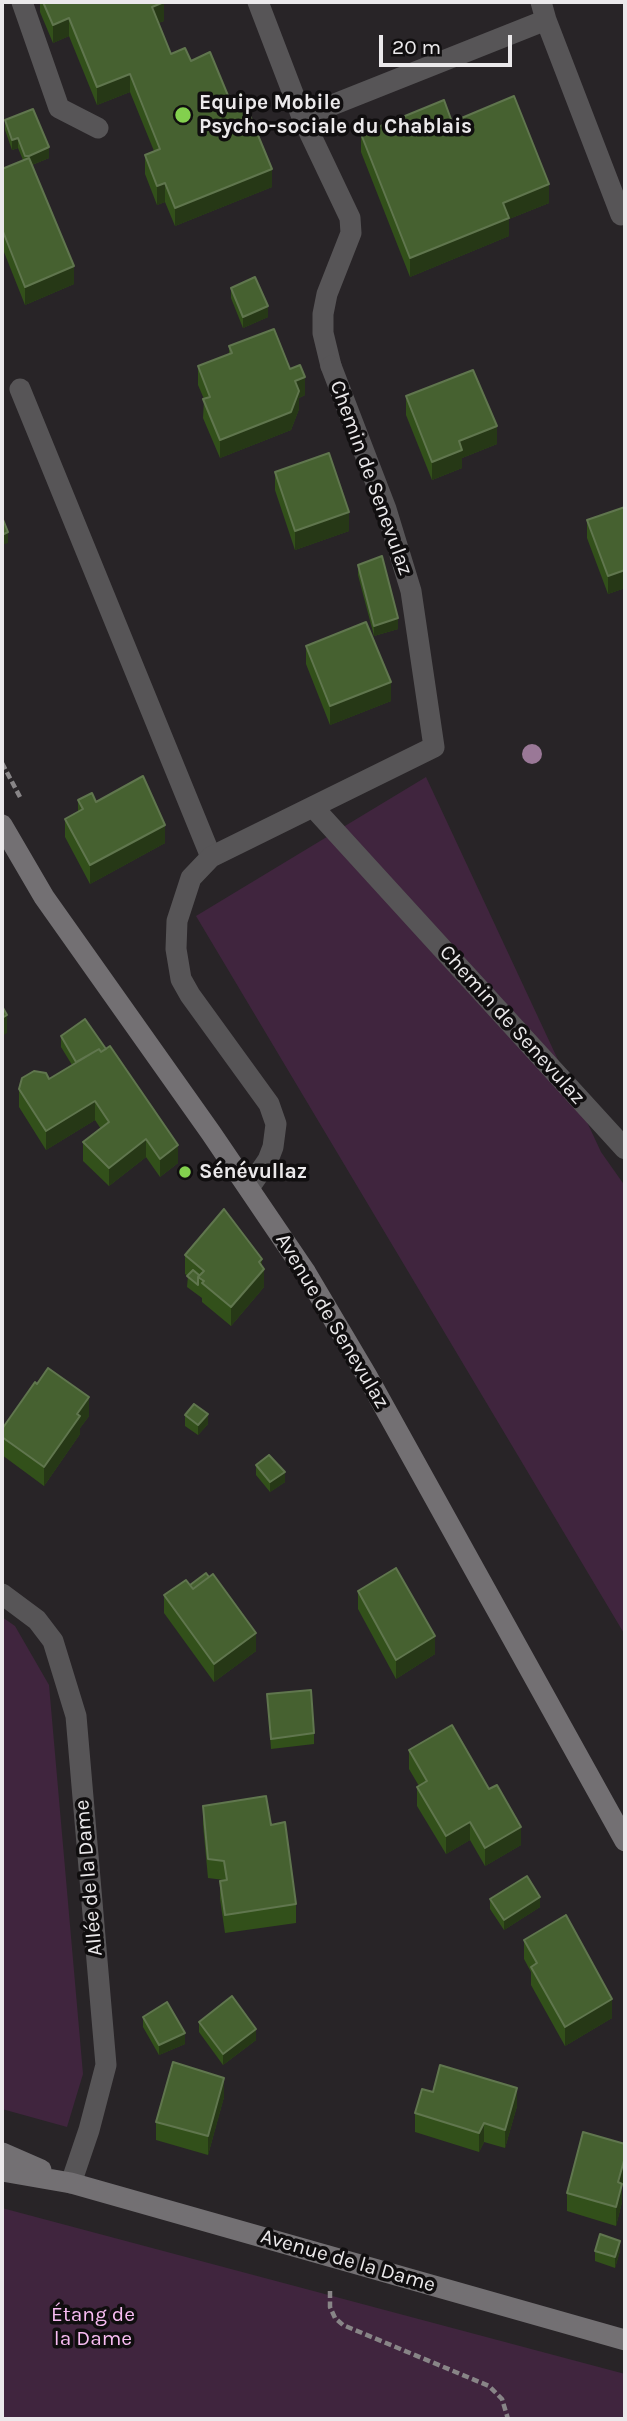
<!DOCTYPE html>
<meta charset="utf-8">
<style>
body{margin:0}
#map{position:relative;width:627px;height:2421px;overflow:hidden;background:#282427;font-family:Karla,sans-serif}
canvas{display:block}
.frame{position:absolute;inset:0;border:4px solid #ebe9eb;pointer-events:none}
.scale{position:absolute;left:379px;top:35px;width:133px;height:32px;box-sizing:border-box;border:4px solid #ebe9eb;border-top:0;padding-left:9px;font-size:21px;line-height:24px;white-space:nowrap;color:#ebe9eb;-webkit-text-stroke:5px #100e0f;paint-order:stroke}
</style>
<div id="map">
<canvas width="627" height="2421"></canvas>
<div class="frame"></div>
<div class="scale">20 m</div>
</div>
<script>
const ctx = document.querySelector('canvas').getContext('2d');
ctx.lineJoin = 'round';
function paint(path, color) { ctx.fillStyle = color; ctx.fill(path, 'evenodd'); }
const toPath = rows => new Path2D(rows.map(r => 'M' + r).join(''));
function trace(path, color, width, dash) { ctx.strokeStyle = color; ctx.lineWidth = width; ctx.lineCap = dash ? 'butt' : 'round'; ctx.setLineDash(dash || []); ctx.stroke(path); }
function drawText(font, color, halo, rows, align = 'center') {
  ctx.font = font + ' Karla,sans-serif'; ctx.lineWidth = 7; ctx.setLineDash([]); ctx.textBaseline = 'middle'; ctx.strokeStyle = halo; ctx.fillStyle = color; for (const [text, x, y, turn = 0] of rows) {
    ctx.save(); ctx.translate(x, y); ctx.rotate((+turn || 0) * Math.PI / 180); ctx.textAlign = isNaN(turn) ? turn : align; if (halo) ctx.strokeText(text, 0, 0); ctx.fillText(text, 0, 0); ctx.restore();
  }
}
paint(toPath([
 [426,777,601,1152,625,1186,625,1635,196,916],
 [2,1617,15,1626,49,1685,83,2074,67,2127,2,2109],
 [2,2208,625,2374,625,2419,2,2419]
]), '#40253e');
trace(toPath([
 [2,763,20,797],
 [330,2291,330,2307,335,2318,343,2325,489,2386,502,2399,508,2419]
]), '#888587', 4.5, [7, 3.5]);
trace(toPath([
 [22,2,59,108,98,128],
 [258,2,302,117,350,218,351,233,327,294,323,314,323,333,331,366],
 [546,20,621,215],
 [302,117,546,20,541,2],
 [20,389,211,857]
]), '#575557', 21);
trace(toPath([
 [313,807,625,1149],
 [249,1188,268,1160,273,1147,276,1124,269,1104,190,995,181,979,176,949,177,921,191,878,211,857,434,747,411,591,386,509,331,366],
 [2,1594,37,1620,53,1641,76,1716,106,2065,89,2130,71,2183]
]), '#575557', 21);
trace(toPath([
 [2,825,44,897,211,1133,306,1273,367,1376,625,1841],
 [2,2153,41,2170],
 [2,2171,71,2183,625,2340]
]), '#737073', 21);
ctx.fillStyle = '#9a7897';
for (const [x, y] of [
 [532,754]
]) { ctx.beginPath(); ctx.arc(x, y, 10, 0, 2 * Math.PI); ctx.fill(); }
paint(toPath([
 [40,2,164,2,164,21,158,23,171,54,191,61,229,98,272,187,175,226,165,202,157,205,145,174,145,155,154,151,130,92,97,105,69,36,53,43,40,12],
 [5,120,49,158,32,165,74,284,25,305,2,247,2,169,23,160,18,148,12,150,5,130],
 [452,122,549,203,509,219,509,236,410,277,361,152,361,134],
 [231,288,268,317,243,328,231,298],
 [229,346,290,369,305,395,299,398,299,409,291,430,220,458,203,418,204,399,198,385,198,366,229,354],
 [406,396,497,444,462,458,462,468,432,480,406,415],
 [275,472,349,531,295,550,275,490],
 [625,507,625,588,608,594,587,538,587,520],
 [358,565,398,629,374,636,358,575],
 [306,646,391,701,330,725,306,664],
 [78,800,96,802,165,843,90,884,65,837,65,819,78,812],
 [61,1036,178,1163,160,1177,146,1157,109,1186,83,1161,83,1142,101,1129,95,1120,46,1150,19,1107,19,1089,49,1079,72,1065,61,1047],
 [185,1255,262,1266,264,1287,231,1326,202,1302,202,1298,187,1287,188,1276,185,1274],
 [185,1415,208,1424,198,1435,185,1426],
 [89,1416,80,1428,80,1434,44,1486,2,1455,2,1429],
 [256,1465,285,1482,270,1492,256,1475],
 [190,1585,256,1651,214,1682,164,1613,164,1595],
 [358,1591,435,1654,396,1679,358,1609],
 [267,1694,314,1733,314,1744,271,1749],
 [409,1750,521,1845,485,1866,470,1840,446,1854,417,1806,417,1787,419,1786,409,1769],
 [203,1806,271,1825,296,1904,296,1923,225,1933,220,1899,220,1881,224,1880,208,1878,203,1825],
 [490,1899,540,1907,504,1930,490,1909],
 [524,1940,612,2018,565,2046,531,1985,531,1972,524,1959],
 [143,2017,185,2044,159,2055,143,2027],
 [199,2022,256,2040,223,2065,199,2032],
 [433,2092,517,2106,505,2148,484,2142,479,2152,415,2132,415,2113],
 [224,2097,208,2155,156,2140,156,2122],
 [625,2144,625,2175,622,2186,622,2202,616,2226,567,2211,567,2193],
 [595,2251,620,2251,615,2268,595,2261]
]), '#32501a');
paint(toPath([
 [164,2,164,21,152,25,152,7],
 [69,18,69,36,53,43,53,25],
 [130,74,130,92,97,105,97,87],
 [18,138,18,148,12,150,12,140],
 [49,147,49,158,29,166,29,156],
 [272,169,272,187,175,226,175,208],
 [165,183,165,202,157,205,157,186],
 [549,184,549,203,509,219,509,236,410,277,410,258,503,203],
 [74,266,74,284,25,305,25,287],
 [268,306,268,317,243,328,243,317],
 [305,377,305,395,299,398,299,409,291,430,220,458,220,440,295,381],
 [497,426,497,444,462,458,462,468,432,480,432,462,459,441],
 [349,512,349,531,295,550,295,531],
 [8,532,8,543,2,545,2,535],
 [625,570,625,588,608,594,608,576],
 [398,618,398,629,374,636,374,626],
 [391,682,391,701,330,725,330,706],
 [165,825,165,843,90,884,90,865],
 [7,1015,7,1033,2,1036,2,1018],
 [95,1101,95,1120,46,1150,46,1131],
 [146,1139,146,1157,109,1186,109,1168],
 [178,1145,178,1163,160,1177,160,1159],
 [262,1259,262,1272,264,1269,264,1287,231,1326,231,1307],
 [89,1397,89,1416,80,1428,80,1434,44,1486,44,1467,77,1414],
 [208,1414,208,1424,198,1435,198,1425],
 [285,1472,285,1482,270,1492,270,1482],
 [256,1633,256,1651,214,1682,214,1664],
 [435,1636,435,1654,396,1679,396,1660],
 [470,1822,470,1840,446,1854,446,1836],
 [521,1827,521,1845,485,1866,485,1848],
 [540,1897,540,1907,504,1930,504,1920],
 [612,1999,612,2018,565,2046,565,2027],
 [256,2029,256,2040,223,2065,223,2054],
 [185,2033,185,2044,159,2055,159,2045],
 [224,2078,224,2097,208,2155,208,2136],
 [517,2088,517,2106,505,2148,505,2130],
 [484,2123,484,2142,479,2152,479,2133],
 [625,2157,625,2175,622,2186,622,2202,616,2226,616,2207,618,2182],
 [620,2241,620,2251,615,2268,615,2257]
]), '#263816');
const building = toPath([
 [43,2,164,2,152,7,171,54,185,48,191,61,210,52,229,98,241,94,272,169,175,208,165,183,157,186,145,155,160,149,130,74,97,87,69,18,53,25,43,2],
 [514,96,549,184,503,203,509,218,410,258,361,134,444,100,452,122,514,96],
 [33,109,49,147,29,156,25,156,18,138,12,140,5,120,33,109],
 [29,158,74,266,25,287,2,229,2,169,29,158],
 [255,277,268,306,243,317,231,288,255,277],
 [274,329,290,369,300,365,305,377,295,381,299,391,291,412,220,440,203,399,210,397,198,366,232,353,229,346,274,329],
 [473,370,497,426,459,441,462,450,432,462,406,396,473,370],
 [329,453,349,512,295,531,275,472,329,453],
 [625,507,625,570,608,576,587,520,625,507],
 [2,517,8,532,2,535,2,517],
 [382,556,398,618,374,626,358,565,382,556],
 [366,622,391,682,330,706,306,646,366,622],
 [143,776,165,825,90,865,65,819,83,809,78,800,92,793,96,802,143,776],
 [2,1006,7,1015,2,1018,2,1006],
 [85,1019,106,1049,101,1052,99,1049,76,1062,61,1036,85,1019],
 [110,1046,178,1145,160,1159,146,1139,109,1168,83,1142,109,1122,95,1101,46,1131,19,1089,22,1078,34,1071,46,1073,49,1079,99,1049,101,1052,110,1046],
 [224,1209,262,1259,259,1262,264,1269,231,1307,202,1283,204,1281,198,1277,204,1271,185,1255,224,1209],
 [193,1270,199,1275,198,1277,198,1285,187,1276,193,1270],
 [48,1368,89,1397,77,1414,80,1416,44,1467,2,1437,2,1429,35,1382,37,1384,48,1368],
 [194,1404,208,1414,198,1425,185,1415,194,1404],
 [269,1455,285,1472,270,1482,256,1465,269,1455],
 [396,1568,435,1636,396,1660,358,1591,396,1568],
 [206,1573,209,1577,193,1589,190,1585,206,1573],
 [213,1574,256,1633,214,1664,164,1595,186,1580,193,1589,213,1574],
 [311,1690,314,1733,271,1739,267,1694,311,1690],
 [452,1725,489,1789,497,1785,521,1827,485,1848,470,1822,446,1836,417,1787,427,1781,409,1750,452,1725],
 [266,1796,271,1825,285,1822,296,1904,225,1915,220,1881,227,1880,224,1861,208,1859,203,1806,266,1796],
 [527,1876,540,1897,504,1920,490,1899,527,1876],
 [566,1915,612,1999,565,2027,531,1967,537,1963,524,1940,566,1915],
 [232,1996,256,2029,223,2054,199,2022,232,1996],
 [167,2002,185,2033,159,2045,143,2017,167,2002],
 [173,2062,224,2078,208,2136,156,2122,173,2062],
 [440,2065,517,2088,505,2130,484,2123,479,2133,415,2113,422,2089,433,2092,440,2065],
 [583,2132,625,2144,625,2157,618,2182,622,2184,616,2207,567,2193,583,2132],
 [600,2234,620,2241,615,2257,595,2251,600,2234]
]);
paint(building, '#466130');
trace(building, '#60764e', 2);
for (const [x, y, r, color] of [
 [183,115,9,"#83d04e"],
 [185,1172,7,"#83d04e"]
]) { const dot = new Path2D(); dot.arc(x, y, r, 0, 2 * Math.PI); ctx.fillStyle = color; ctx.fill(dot); trace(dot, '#100e0f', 2.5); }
drawText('bold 21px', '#ebe9eb', '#100e0f', [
 ["Equipe Mobile",199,103],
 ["Psycho-sociale du Chablais",199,127],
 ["Sénévullaz",199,1172]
], 'left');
drawText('21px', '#ebe9eb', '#100e0f', [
 ["Chemin de Senevulaz",371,478,70],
 ["Chemin de Senevulaz",512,1025,48],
 ["Avenue de Senevulaz",332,1321,59],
 ["Allée de la Dame",89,1878,-95],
 ["Avenue de la Dame",348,2261,16]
]);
drawText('21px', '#f8bcf2', '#100e0f', [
 ["Étang de",93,2315],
 ["la Dame",93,2339]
]);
</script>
